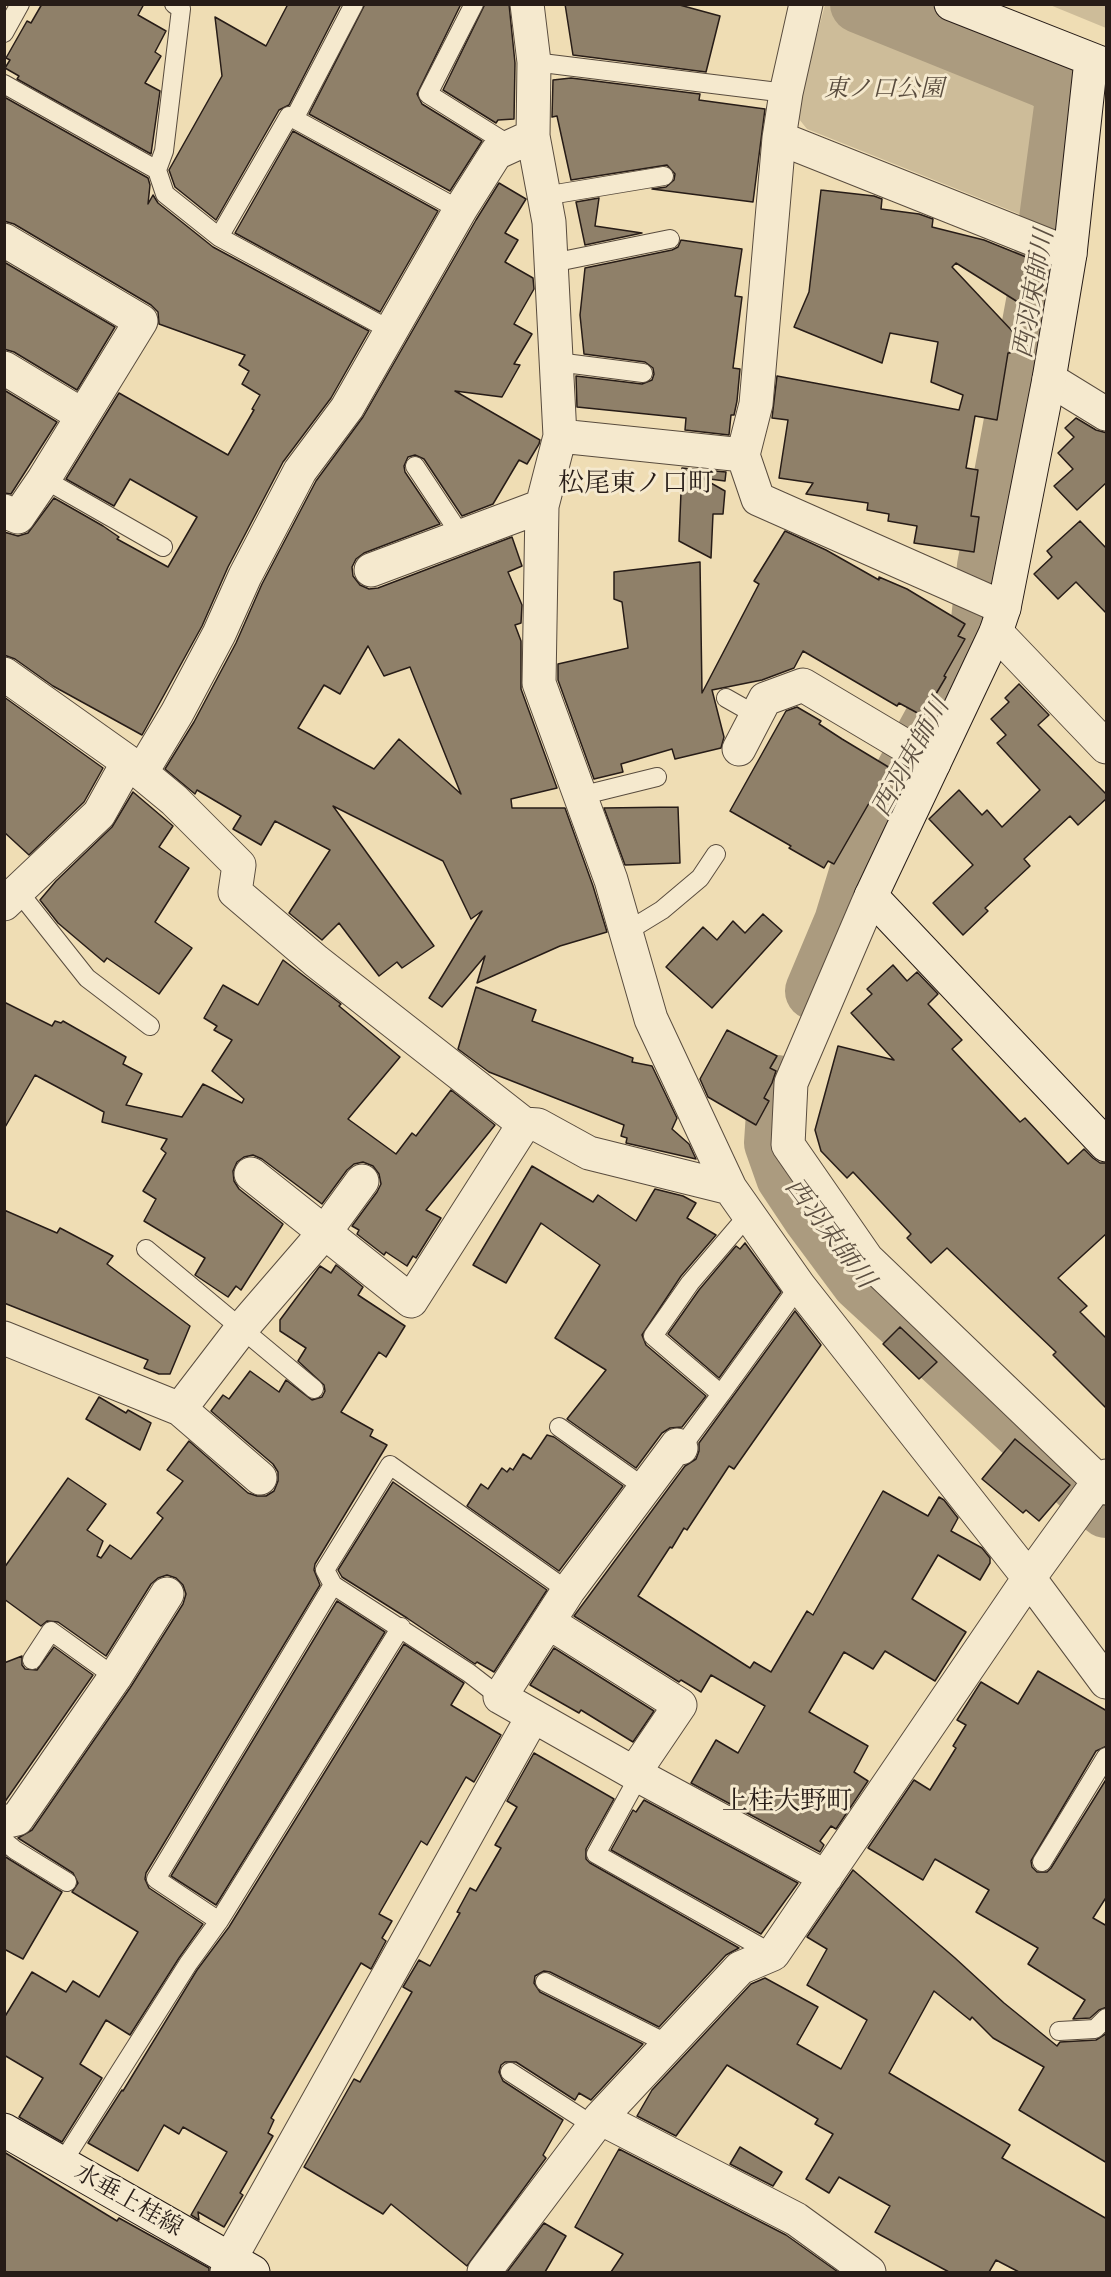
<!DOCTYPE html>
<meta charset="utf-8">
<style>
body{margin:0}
#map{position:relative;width:1111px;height:2277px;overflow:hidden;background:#efddb4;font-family:Alegreya,serif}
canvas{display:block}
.frame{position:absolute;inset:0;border:6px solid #271c17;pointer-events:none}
</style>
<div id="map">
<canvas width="1111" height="2277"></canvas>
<div class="frame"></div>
</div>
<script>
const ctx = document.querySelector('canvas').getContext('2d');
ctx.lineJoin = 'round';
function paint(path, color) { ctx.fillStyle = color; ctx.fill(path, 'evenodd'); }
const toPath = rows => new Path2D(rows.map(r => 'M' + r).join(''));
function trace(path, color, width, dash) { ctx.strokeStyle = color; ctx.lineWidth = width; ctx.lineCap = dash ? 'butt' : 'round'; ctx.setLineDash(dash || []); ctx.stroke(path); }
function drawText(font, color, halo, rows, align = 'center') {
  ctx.font = font + ' Alegreya,"Noto Serif JP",serif'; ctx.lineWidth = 6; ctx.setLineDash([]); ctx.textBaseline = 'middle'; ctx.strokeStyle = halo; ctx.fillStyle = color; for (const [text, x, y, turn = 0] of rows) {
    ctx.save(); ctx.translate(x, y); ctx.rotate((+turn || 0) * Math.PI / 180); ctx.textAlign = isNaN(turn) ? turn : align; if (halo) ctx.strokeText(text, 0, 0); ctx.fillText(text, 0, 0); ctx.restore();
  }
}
paint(toPath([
 [825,5,848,5,1052,87,1060,104,1041,217,1034,220,807,129,795,114],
 [1050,5,1106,5,1106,28]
]), '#cdbc99');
trace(toPath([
 [1065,92,1083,82]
]), '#766855', 10);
trace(toPath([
 [814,991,843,922,869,837,978,638,986,566,1042,264,1065,92,1045,79,859,4],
 [777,1084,773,1143,785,1177,811,1216,860,1282,1106,1509]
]), '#ab9b7f', 58);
const building = toPath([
 [42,4,144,4,138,15,166,31,155,52,161,56,145,83,160,91,151,154,17,79,19,76,5,68,10,60,6,58,27,21,31,23,42,4],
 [288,4,341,4,289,105,279,110,216,220,175,187,169,170,222,76,215,17,266,46,288,4],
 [365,4,461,4,417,94,422,104,482,141,450,191,309,114,365,4],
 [485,4,509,4,515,63,514,119,498,120,496,123,443,90,485,4],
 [565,4,676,4,720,16,706,72,573,55,565,4],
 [571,78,700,94,699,100,765,109,753,202,652,189,666,187,674,180,675,174,667,165,571,180,557,116,552,117,553,80,571,78],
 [6,98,148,178,150,185,148,204,153,195,158,203,213,247,369,331,331,398,283,462,228,567,202,626,142,735,53,686,15,659,4,655,4,532,18,536,28,533,54,498,103,526,119,537,117,539,168,567,197,517,130,479,114,506,66,479,119,393,228,455,254,410,252,409,260,395,242,384,249,371,239,365,245,355,159,324,158,312,151,305,14,224,4,221,4,101,6,98],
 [293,131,438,211,380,312,235,233,293,131],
 [499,183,526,199,505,233,518,240,505,262,533,278,534,289,514,324,532,334,514,364,520,365,502,397,455,391,540,440,539,444,527,464,519,460,493,504,462,516,424,459,415,455,408,457,404,466,405,472,440,524,364,553,356,559,352,567,353,576,360,585,369,589,378,588,512,537,522,566,508,572,522,605,521,623,515,625,521,641,521,689,557,788,511,799,512,808,565,808,593,886,607,932,560,946,477,983,485,956,442,1007,429,998,482,911,471,919,443,861,333,806,434,946,402,968,397,962,379,976,339,923,322,940,289,913,330,850,275,821,261,845,233,829,241,816,197,790,195,794,165,769,194,722,236,643,262,584,316,481,363,417,476,220,499,183],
 [368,646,384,676,410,667,461,794,399,739,374,769,298,728,324,685,340,694,368,646],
 [821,190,874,196,882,199,881,209,919,214,933,219,932,227,984,240,1031,259,1021,304,956,263,952,267,1014,333,1010,353,1008,353,997,420,975,416,966,468,978,470,971,516,979,517,974,552,914,543,917,526,888,521,889,514,867,510,868,503,806,494,813,483,779,478,788,420,772,418,777,376,959,410,963,395,931,382,938,342,890,333,882,363,794,327,809,292,821,190],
 [599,198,595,226,642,233,585,245,576,202,599,198],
 [681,240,742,249,735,296,742,297,733,368,740,369,737,401,734,415,731,415,729,435,685,430,686,418,577,407,576,376,642,384,652,380,654,374,653,368,645,362,584,354,580,315,585,268,672,250,678,247,681,240],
 [4,262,115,327,77,390,14,352,4,349,4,262],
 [4,390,57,422,11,494,4,493,4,390],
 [1076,418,1096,430,1107,433,1107,482,1077,510,1054,486,1073,469,1058,453,1074,437,1065,428,1076,418],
 [682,468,726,472,725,481,702,478,725,491,723,514,713,514,711,558,679,541,682,468],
 [1080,521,1107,549,1107,614,1076,582,1058,599,1034,574,1052,557,1047,551,1080,521],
 [785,531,826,550,879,580,879,577,907,589,965,624,958,636,965,639,944,676,946,677,923,716,899,703,897,706,803,651,794,668,762,680,712,690,724,737,721,748,675,759,672,749,621,764,623,772,594,779,558,680,558,664,628,648,622,602,614,599,614,572,700,562,702,693,759,584,754,581,785,531],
 [1019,684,1049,715,1038,725,1107,795,1107,798,1078,825,1070,816,1024,859,1030,866,985,908,988,911,963,935,933,903,973,865,929,819,959,790,982,815,987,810,1002,827,1040,790,997,743,1006,735,991,719,1009,702,1005,698,1019,684],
 [4,697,103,768,84,802,29,855,4,832,4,697],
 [797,707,821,721,819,724,842,739,895,771,882,794,876,791,834,864,828,861,824,868,789,848,791,846,730,811,786,711,797,707],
 [133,792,173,826,159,847,189,868,155,922,192,948,159,994,107,958,104,962,58,923,40,900,56,881,112,827,133,792],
 [678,807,680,863,625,865,604,808,678,807],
 [763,914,782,931,712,1008,666,967,703,927,717,940,733,921,745,933,763,914],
 [283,960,341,1004,339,1006,400,1057,348,1119,396,1154,412,1133,416,1136,451,1090,495,1125,426,1210,441,1218,416,1258,413,1256,407,1266,386,1252,384,1255,357,1234,359,1230,352,1226,377,1192,381,1184,379,1174,373,1166,363,1162,354,1164,347,1170,322,1204,262,1159,253,1155,244,1157,237,1162,233,1171,234,1181,239,1189,283,1224,241,1290,236,1286,228,1297,195,1275,205,1258,144,1221,156,1199,143,1191,166,1153,161,1149,167,1139,102,1122,104,1112,35,1075,4,1129,4,1002,52,1026,55,1021,61,1023,63,1021,126,1057,123,1064,142,1074,126,1105,182,1117,203,1084,242,1103,244,1099,212,1071,232,1040,214,1030,217,1026,204,1018,223,985,258,1005,283,960],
 [893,965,907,981,917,972,938,994,928,1004,962,1040,952,1049,1020,1122,1025,1118,1068,1164,1084,1149,1093,1158,1100,1163,1107,1163,1107,1233,1058,1278,1087,1306,1080,1312,1107,1339,1107,1409,1053,1355,1056,1352,947,1248,931,1263,907,1238,911,1234,853,1172,847,1178,821,1151,815,1130,838,1046,894,1060,851,1013,872,994,867,989,893,965],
 [476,987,536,1010,532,1021,633,1058,632,1062,652,1066,677,1118,672,1129,689,1144,696,1159,626,1143,627,1138,621,1136,624,1125,489,1072,458,1049,476,987],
 [727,1030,777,1056,770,1068,776,1071,772,1083,764,1098,769,1101,756,1125,708,1097,700,1079,727,1030],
 [532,1166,593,1202,598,1195,636,1221,655,1189,683,1196,696,1203,687,1218,716,1235,681,1276,642,1335,646,1345,706,1396,682,1427,670,1428,662,1433,636,1468,567,1419,606,1370,555,1338,600,1265,541,1223,506,1283,473,1265,532,1166],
 [4,1210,57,1233,60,1228,113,1256,107,1264,190,1326,170,1374,159,1374,144,1368,148,1360,4,1303,4,1210],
 [745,1243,781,1292,719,1378,668,1334,699,1290,736,1246,740,1249,745,1243],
 [336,1265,363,1287,358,1295,405,1326,386,1357,379,1352,341,1412,373,1430,370,1436,387,1445,315,1564,314,1570,320,1585,146,1873,145,1879,149,1888,203,1924,179,1958,130,2035,106,2020,80,2064,102,2078,62,2142,19,2117,43,2078,4,2055,4,2018,32,1972,66,1992,73,1981,99,1997,138,1932,72,1892,78,1883,73,1873,18,1838,32,1830,130,1688,183,1604,186,1594,183,1585,176,1578,167,1575,158,1578,151,1584,106,1656,58,1622,47,1621,41,1626,4,1599,4,1568,68,1478,106,1504,87,1530,103,1541,97,1556,101,1558,110,1545,131,1559,163,1518,157,1513,183,1481,167,1470,189,1441,248,1493,257,1496,266,1496,274,1491,278,1481,278,1472,273,1464,211,1411,223,1395,229,1399,250,1371,279,1392,286,1380,312,1400,322,1397,325,1391,324,1385,298,1361,306,1348,280,1331,280,1320,320,1266,331,1273,336,1265],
 [795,1311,821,1345,734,1469,729,1466,687,1530,684,1528,672,1548,670,1547,638,1596,750,1668,754,1662,771,1672,807,1611,813,1615,883,1491,928,1516,939,1497,944,1500,958,1518,951,1531,982,1548,990,1558,990,1563,980,1580,938,1555,912,1599,966,1632,935,1681,885,1651,873,1669,844,1652,809,1712,868,1746,854,1772,868,1781,836,1829,831,1826,820,1841,824,1845,820,1852,691,1783,716,1740,738,1753,765,1706,711,1675,701,1692,681,1680,679,1682,574,1616,685,1466,696,1459,699,1451,699,1443,795,1311],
 [900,1327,937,1362,919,1379,883,1344,900,1327],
 [99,1397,126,1413,128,1410,151,1423,140,1450,86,1419,99,1397],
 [547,1435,554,1437,623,1486,559,1571,467,1506,481,1484,488,1489,502,1468,507,1472,510,1468,513,1470,523,1454,531,1459,547,1435],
 [1015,1439,1070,1485,1039,1521,1026,1510,1023,1513,982,1479,1015,1439],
 [393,1482,547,1590,494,1672,477,1662,475,1664,407,1618,342,1577,338,1570,393,1482],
 [337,1601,385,1632,216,1905,171,1876,337,1601],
 [404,1644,464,1683,451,1705,501,1735,474,1782,466,1777,427,1845,421,1841,379,1914,392,1921,382,1938,386,1941,371,1969,361,1963,271,2118,274,2120,268,2133,273,2136,240,2193,243,2195,224,2227,198,2212,199,2220,191,2215,227,2152,183,2127,179,2134,164,2125,138,2171,88,2143,122,2090,123,2091,197,1970,229,1927,404,1644],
 [54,1647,93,1675,4,1803,4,1663,22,1656,22,1665,25,1669,37,1670,54,1647],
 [554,1648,654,1711,633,1742,581,1710,579,1713,530,1685,554,1648],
 [1038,1671,1107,1711,1107,1746,1096,1751,1031,1861,1032,1867,1037,1872,1047,1872,1051,1868,1107,1778,1107,1896,1093,1918,1107,1926,1107,2007,1099,2010,1090,2018,1073,2019,1085,2000,1028,1964,1038,1948,976,1912,989,1890,935,1859,923,1880,868,1848,914,1780,930,1790,956,1748,953,1746,966,1725,957,1720,981,1682,1018,1704,1038,1671],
 [534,1753,614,1799,586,1849,586,1859,590,1863,739,1948,726,1955,659,2027,550,1972,544,1971,535,1976,534,1983,540,1992,643,2044,591,2100,579,2093,575,2100,516,2062,505,2062,501,2065,499,2072,503,2081,563,2120,543,2155,546,2158,467,2266,391,2204,383,2214,304,2167,354,2079,360,2082,412,1992,403,1987,419,1960,430,1966,457,1918,460,1913,457,1912,470,1888,476,1891,501,1848,495,1845,517,1807,507,1801,534,1753],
 [644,1800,798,1883,761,1934,611,1850,633,1810,636,1812,644,1800],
 [4,1856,62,1892,23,1959,4,1949,4,1856],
 [853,1870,955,1958,1004,2003,1057,2046,1060,2042,1096,2040,1107,2033,1107,2163,1019,2110,1044,2067,993,2038,972,2017,970,2020,934,1991,889,2073,1010,2145,1002,2158,1107,2219,1107,2272,1019,2272,996,2260,989,2272,949,2272,875,2232,890,2206,839,2177,829,2193,806,2179,833,2134,815,2124,818,2119,727,2065,676,2136,637,2116,652,2090,751,1984,765,1978,818,2007,797,2044,841,2069,867,2020,807,1985,827,1949,807,1937,853,1870],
 [740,2147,782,2172,773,2186,730,2164,740,2147],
 [619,2149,786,2235,838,2272,611,2272,623,2254,575,2227,619,2149],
 [4,2152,117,2221,119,2218,209,2268,209,2272,4,2272,4,2152],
 [544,2223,566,2236,545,2272,507,2272,544,2223]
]);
paint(building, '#8f8069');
trace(building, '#271c17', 1.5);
const lane = toPath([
 [474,4,428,94,511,146],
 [4,33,20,4],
 [534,62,786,93],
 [4,84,157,170,164,151,181,9,174,4],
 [294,119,354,4],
 [157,170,165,194,219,237,390,330],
 [544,196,664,176],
 [219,237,289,116,460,210],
 [552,263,670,239],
 [557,362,643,373],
 [415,466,462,537],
 [44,479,163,547],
 [726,698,756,715],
 [580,796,657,777],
 [18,891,87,978,150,1026],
 [626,932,662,910,700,878,716,854],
 [749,1214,690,1283,653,1336,721,1394,799,1286],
 [146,1249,314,1389],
 [559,1427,645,1488],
 [681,1448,721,1394],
 [32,1660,51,1631,115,1677],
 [500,1697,469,1673,333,1585,325,1570,390,1465,568,1591],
 [639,1776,596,1854,773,1954],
 [4,1841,15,1850,67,1882],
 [1042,1862,1106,1757],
 [219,1921,156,1879,333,1585],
 [545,1982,670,2045],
 [1059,2031,1095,2029,1106,2018],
 [510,2072,594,2126],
 [62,2163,188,1964,219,1921,401,1627]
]);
const street = toPath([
 [527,4,534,62,533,136,549,222,560,436,542,506,539,683,611,880,651,1019,730,1188,799,1286,1029,1578,1106,1682],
 [806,4,786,93,779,138,756,404,743,455,758,499,1004,608],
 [779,138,1070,254],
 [4,240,141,321,44,479,18,517,4,511],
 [4,368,82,415],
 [1049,379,1106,414],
 [560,436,743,455],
 [371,570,542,506],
 [996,632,1106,747],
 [4,674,128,762,174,800,239,865,235,892,316,961,524,1124,538,1125,589,1153,730,1188],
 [739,749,765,699,803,685,934,763],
 [141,773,177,713,219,634,245,576,300,471,347,408,460,210,496,153,533,136],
 [871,896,791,1083,788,1145,867,1259,1106,1488],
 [4,904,99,814,128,762],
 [251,1174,411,1301,524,1124],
 [4,1338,180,1409,260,1478],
 [180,1409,242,1328,324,1233,362,1181],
 [681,1448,677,1445,568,1591,500,1697,639,1776,826,1877],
 [548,1622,680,1705,634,1773],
 [4,1822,17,1819,115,1677,167,1594],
 [600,2118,796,2219,869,2272],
 [227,2272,230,2259,533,1716],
 [484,2272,600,2118,740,1968,773,1954,1029,1578,1097,1484,1106,1476]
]);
const secondary = toPath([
 [951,4,1106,65],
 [1091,60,1070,254,1049,379,1004,608,996,632,871,896,1106,1145],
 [4,2130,253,2272]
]);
trace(lane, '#594c3e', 20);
trace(street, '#594c3e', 35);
trace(secondary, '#271c17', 35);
trace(lane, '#f5e9ce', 18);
trace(street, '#f5e9ce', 33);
trace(secondary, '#f5e9ce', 33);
drawText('italic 24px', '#594c3e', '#f5e9ce', [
 ["東ノ口公園",884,90]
]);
drawText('24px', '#271c17', '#f5e9ce', [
 ["水垂上桂線",128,2201,30]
]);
drawText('italic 26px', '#5c4f41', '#f5e9ce', [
 ["西羽束師川",1035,294,-80],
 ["西羽束師川",912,758,-61],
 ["西羽束師川",829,1234,53]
]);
drawText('26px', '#271c17', '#f5e9ce', [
 ["松尾東ノ口町",636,485],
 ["上桂大野町",787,1803]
]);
</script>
